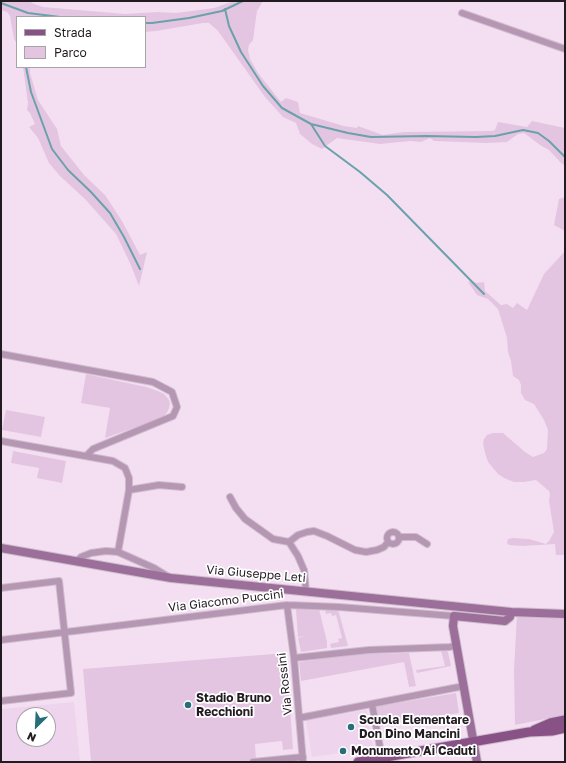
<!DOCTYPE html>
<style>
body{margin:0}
#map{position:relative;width:566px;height:763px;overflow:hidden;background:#f4dff2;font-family:"Golos Text",sans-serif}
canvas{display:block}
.frame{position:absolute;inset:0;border:2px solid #231b22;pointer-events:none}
.legend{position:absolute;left:16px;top:16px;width:130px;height:52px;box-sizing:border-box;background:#fff;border:1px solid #a7a4a7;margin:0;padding:5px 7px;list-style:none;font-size:12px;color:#231b22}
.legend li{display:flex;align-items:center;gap:8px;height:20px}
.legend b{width:20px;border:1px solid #a7a4a7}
.north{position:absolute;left:16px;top:707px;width:40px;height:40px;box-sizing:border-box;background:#fff;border:1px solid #a7a4a7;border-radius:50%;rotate:204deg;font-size:11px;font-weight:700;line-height:16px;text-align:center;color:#231b22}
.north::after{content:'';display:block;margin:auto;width:14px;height:18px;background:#266f79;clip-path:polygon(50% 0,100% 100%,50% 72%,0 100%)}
</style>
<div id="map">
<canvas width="566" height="763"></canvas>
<div class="frame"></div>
<ul class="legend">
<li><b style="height:5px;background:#885286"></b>Strada</li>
<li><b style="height:11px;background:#e4c5e1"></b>Parco</li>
</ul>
<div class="north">N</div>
</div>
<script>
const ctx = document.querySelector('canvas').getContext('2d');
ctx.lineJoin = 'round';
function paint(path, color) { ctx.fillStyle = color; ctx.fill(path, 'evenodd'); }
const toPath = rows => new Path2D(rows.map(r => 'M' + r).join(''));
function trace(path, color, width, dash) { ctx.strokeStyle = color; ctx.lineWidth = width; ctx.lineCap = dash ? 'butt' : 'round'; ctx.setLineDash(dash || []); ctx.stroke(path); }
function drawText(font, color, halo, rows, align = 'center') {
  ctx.font = font + ' "Golos Text",sans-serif'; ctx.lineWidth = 3.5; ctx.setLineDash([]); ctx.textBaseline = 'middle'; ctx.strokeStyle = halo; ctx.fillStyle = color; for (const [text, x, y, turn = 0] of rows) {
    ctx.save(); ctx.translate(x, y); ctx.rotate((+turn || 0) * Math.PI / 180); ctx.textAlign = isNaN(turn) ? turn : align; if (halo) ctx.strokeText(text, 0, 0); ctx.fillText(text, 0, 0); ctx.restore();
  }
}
paint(toPath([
 [74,702,80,762,1,762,1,709],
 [24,715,48,715,48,739,24,739],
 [367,710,373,747,346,752,345,749,340,750,341,753,312,757,306,720]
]), '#efd4ed');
paint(toPath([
 [1,1,17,2,30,1,32,3,43,7,125,14,158,12,176,13,214,8,234,1,263,1,257,11,253,40,249,45,248,50,250,59,258,73,281,102,286,98,298,102,300,113,344,126,357,128,358,126,383,135,404,132,492,131,495,130,498,122,527,127,532,121,565,128,565,166,560,162,549,150,540,145,524,133,518,134,507,142,486,143,434,141,430,138,421,142,410,141,380,144,337,138,322,149,312,144,300,134,296,123,283,117,265,97,218,31,209,23,203,23,156,31,145,32,145,17,17,17,17,44,14,39,10,16,7,12,1,10],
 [23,67,30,67,30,73,38,100,57,129,61,146,84,175,105,195,122,221,140,255,147,252,139,286,130,263,116,234,85,199,60,176,49,163,38,138,29,127,35,124,30,113,27,110,28,103],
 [565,197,565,235,565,231,554,225,559,199],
 [565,251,565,555,556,555,555,544,523,546,509,545,507,543,508,539,513,538,529,539,546,544,549,541,554,532,549,501,550,494,549,491,536,480,524,482,514,482,504,478,498,474,488,462,485,453,483,443,484,439,487,435,493,433,503,433,525,452,533,457,544,453,547,449,548,430,544,420,534,404,525,400,521,393,521,385,519,380,513,376,511,361,508,352,507,338,498,309,488,299,477,295,468,282,472,281,477,283,484,282,485,291,501,305,507,304,513,308,517,303,527,310,544,274],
 [86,374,146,387,158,391,164,394,169,400,170,404,168,411,164,416,159,419,105,438,110,408,81,403],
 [6,410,45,417,41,437,2,430],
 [13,451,66,461,62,483,37,478,39,468,11,463],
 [297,608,319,609,327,642,327,648,301,652,298,638,305,636,298,637,296,610],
 [325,609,338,609,348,646,331,648,330,644,339,642,338,639,342,638,336,615,332,616,331,613,326,614],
 [517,615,565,619,565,715,515,725,514,670],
 [441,650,446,650,448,652,451,666,417,673,416,670,445,666],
 [286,653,293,749,283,750,282,741,255,744,256,761,241,762,91,762,83,669],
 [409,653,416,686,409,687,404,662,301,681,299,662,352,654],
 [456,693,459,713,378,727,374,707]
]), '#e4c5e1');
trace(toPath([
 [1,3,28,13,60,17],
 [225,9,229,26,241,52,263,86,282,108,311,124,348,133,371,137,426,136,476,137,495,136,523,130,538,133,549,141,565,157],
 [145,23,152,23,189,18,222,11,243,1],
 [26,67,31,92,52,149,68,170,91,192,110,213,124,237,140,269],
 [311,124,325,146,360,172,387,195,484,294]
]), '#6aa1aa', 2);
const street = toPath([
 [462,13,565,49],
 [1,354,153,382,172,392,177,407,173,416,93,449,87,455],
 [1,441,113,461,125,468,129,478,129,490,118,552],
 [129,490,159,485,182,487],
 [230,497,236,508,245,519,273,539,289,542,298,556,304,570,306,591],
 '387 538a6 6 0 1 1 12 0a6 6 0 1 1-12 0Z',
 [399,537,416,537,427,544],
 [289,542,298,535,307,532,314,531,327,536,355,550,366,552,377,550,384,547,388,542],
 [76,562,81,557,91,553,106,551,118,552,154,568,167,576],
 [1,588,59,581,71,693,1,701],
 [287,605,294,658,303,762],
 [1,640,287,605,339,607,454,616],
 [294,658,369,650,450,647,457,645],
 [372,704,382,758],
 [299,718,464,686],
 [253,762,303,757]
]);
const secondary = toPath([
 [1,548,171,578,511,612,565,614],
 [477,762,453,626,454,616,505,621,510,617,511,612]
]);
const primary = toPath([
 [534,730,550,723,565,720],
 [358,762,529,732,552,731,565,728]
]);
trace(street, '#cebccd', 8);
trace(secondary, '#cebccd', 10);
trace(primary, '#cebccd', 11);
trace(street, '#b596b3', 6);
trace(secondary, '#9b6f99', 8);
trace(primary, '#885286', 9);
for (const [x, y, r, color] of [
 [188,705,4,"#266f79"],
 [351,727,4,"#266f79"],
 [343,751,4,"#266f79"]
]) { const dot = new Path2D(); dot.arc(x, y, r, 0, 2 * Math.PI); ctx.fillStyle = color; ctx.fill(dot); trace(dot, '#fff', 1.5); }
drawText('12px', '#231b22', '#fff', [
 ["Via Giuseppe Leti",256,574,5],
 ["Via Giacomo Puccini",226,601,-7],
 ["Via Rossini",285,684,-96]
]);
drawText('bold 12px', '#231b22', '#fff', [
 ["Stadio Bruno",196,698],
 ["Recchioni",196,712],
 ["Scuola Elementare",359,720],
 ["Don Dino Mancini",359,734],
 ["Monumento Ai Caduti",351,751]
], 'left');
</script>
